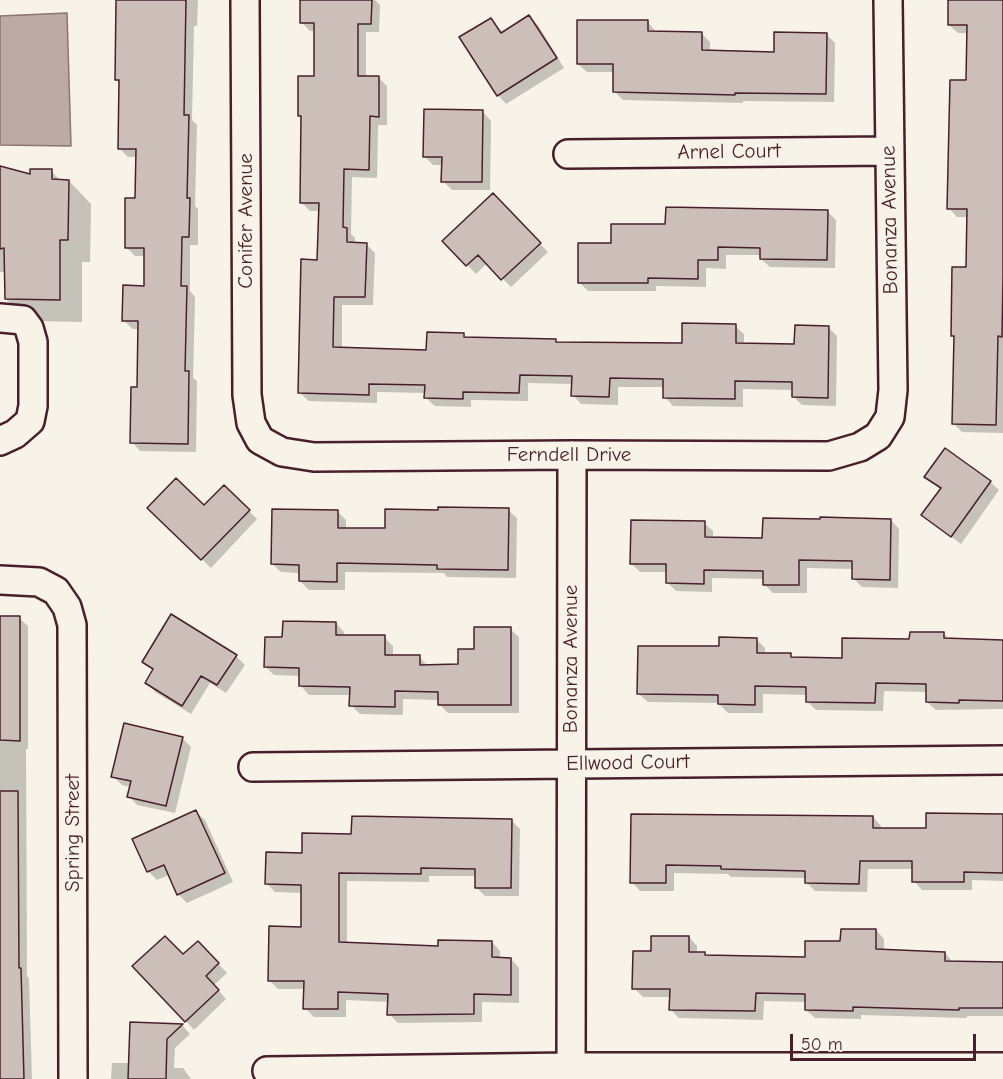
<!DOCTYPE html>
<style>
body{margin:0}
#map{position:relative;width:1003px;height:1079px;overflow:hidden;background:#f7f3e8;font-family:"Comic Neue",sans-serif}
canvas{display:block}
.scale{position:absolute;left:790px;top:1034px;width:186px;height:27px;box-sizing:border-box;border:3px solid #4a1f2b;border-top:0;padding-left:8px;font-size:18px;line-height:21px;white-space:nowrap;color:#4a1f2b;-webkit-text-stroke:4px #f7f3e8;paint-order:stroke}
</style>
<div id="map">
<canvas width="1003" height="1079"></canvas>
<div class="scale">50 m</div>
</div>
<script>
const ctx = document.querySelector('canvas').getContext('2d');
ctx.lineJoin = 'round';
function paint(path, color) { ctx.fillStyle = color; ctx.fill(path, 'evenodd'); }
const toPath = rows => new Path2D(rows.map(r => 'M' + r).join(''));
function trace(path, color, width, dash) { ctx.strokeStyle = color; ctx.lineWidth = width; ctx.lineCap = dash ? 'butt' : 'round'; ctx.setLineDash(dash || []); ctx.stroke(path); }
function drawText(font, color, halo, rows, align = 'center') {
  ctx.font = font + ' "Comic Neue",sans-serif'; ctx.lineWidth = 6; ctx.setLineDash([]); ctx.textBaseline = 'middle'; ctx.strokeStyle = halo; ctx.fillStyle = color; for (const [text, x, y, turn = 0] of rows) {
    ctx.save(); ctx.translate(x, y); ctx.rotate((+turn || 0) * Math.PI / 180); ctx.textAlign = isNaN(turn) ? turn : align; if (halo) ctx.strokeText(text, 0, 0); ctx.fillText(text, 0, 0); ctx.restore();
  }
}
const water = toPath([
 [67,13,71,146,0,145,0,16,67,13]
]);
paint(water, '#bcaaa7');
trace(water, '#8e7275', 1.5);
paint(toPath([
 [118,0,198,0,197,26,194,26,192,120,197,125,195,206,198,209,198,245,190,245,190,291,195,297,193,378,197,381,196,452,140,451,132,442,138,388,139,329,133,329,124,321,145,287,146,256,135,256,126,247,137,199,138,157,128,157,119,148,120,83,116,79],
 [302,0,375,0,380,5,379,32,366,32,366,77,378,77,387,86,387,125,378,125,377,178,352,177,351,234,355,238,355,244,366,244,375,253,373,305,342,305,342,349,428,352,463,334,468,339,555,340,558,343,683,344,735,326,744,334,744,344,796,345,828,327,837,336,836,406,802,405,793,396,793,390,743,389,743,407,673,406,665,397,665,387,618,387,618,405,581,404,573,395,573,384,528,383,528,401,471,400,471,407,435,406,426,398,426,393,377,392,377,403,309,401,300,393,319,261,320,211,310,211,301,202,303,119,300,116,315,78,315,31,310,31,301,22],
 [950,0,1003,0,1003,433,962,432,954,424,955,338,952,335,967,268,968,217,957,217,949,208,967,82,968,33,958,33,949,25],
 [529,16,538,25,564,68,506,104,498,95,491,20,503,33],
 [647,21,656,32,701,33,710,42,710,52,775,54,826,34,835,43,834,102,743,101,743,103,623,100,614,91,615,72,587,72,578,64],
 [483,112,491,121,490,190,452,190,443,181,443,165,433,165,424,156],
 [0,168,31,176,51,171,61,181,69,181,91,204,90,262,82,262,82,322,29,321,6,299,6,272,0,272],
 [493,195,548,252,511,287,487,263,476,274,444,241],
 [827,211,836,220,835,268,770,267,761,259,761,255,726,255,726,269,706,268,706,287,656,286,656,291,588,291,579,282,613,244,667,225],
 [945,450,990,482,999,490,961,544,923,515,941,490,926,476],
 [224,487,257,519,211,568,149,508,205,507],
 [508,510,517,518,516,578,447,577,444,573,345,572,345,590,309,590,300,581,300,573,281,572,272,564,338,512,346,520,346,529,386,530,440,511],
 [891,520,899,529,898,588,862,587,853,578,853,569,807,568,807,593,773,593,764,584,764,579,712,578,712,592,676,591,667,582,667,572,640,572,631,563,704,523,713,531,713,538,764,539],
 [0,618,19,618,28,626,28,749,26,749,27,976,29,978,32,1079,0,1079],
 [336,623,344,632,344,636,384,637,393,646,393,657,419,657,428,666,460,666,475,651,510,629,519,637,519,713,448,713,439,704,439,700,403,699,403,715,360,714,351,705,351,695,309,695,301,686,301,676,274,675,266,667,284,639],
 [944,634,950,640,1003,641,1003,709,936,710,927,702,928,692,884,691,883,711,816,710,807,701,807,695,763,694,763,713,728,713,718,703,648,702,639,694,720,648,756,639,765,648,765,654,790,655,794,659,843,659,911,640],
 [236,656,245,665,226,693,210,683,191,714,155,692,147,683,154,671,143,662],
 [182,738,191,747,175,813,137,805,129,796,131,787,122,785,113,776],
 [196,812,205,820,233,882,187,903,178,894,169,875,157,880,148,871],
 [633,815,873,817,881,826,881,830,927,830,1003,816,1003,881,972,880,972,890,922,890,914,881,914,869,868,869,867,892,815,891,806,882,806,878,731,877,728,874,674,873,674,891,640,891,632,882],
 [511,820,520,829,519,896,485,896,476,887,476,876,429,876,429,882,347,881,347,944,440,948,492,942,500,951,500,959,511,959,519,968,519,1003,482,1002,482,1022,398,1023,389,1014,389,1002,346,1000,346,1017,314,1017,305,1008,305,989,278,989,269,980,303,928,303,893,275,892,267,884,303,854,353,835],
 [876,930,884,939,884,951,945,953,953,962,1003,964,1003,1016,967,1016,967,1018,861,1015,861,1019,815,1018,806,1010,806,1002,764,1001,763,1020,679,1018,671,1010,671,997,643,997,634,988,652,952,689,937,697,946,697,954,705,954,708,957,807,958],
 [198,943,227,973,214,985,226,999,194,1030,186,1021,183,956],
 [131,1024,182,1025,190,1034,175,1048,174,1068,183,1068,191,1079,111,1079,112,1063,130,1063]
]), '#0003');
const building = toPath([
 [116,0,186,0,184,115,189,115,187,198,190,198,189,237,182,237,181,286,187,286,185,371,189,371,188,444,130,443,131,387,137,387,138,321,122,321,123,285,144,286,144,248,125,248,125,198,135,198,136,149,118,149,119,80,115,80,116,0],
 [300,0,372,0,371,24,358,24,358,76,379,76,379,117,370,116,369,170,344,169,343,227,347,228,347,242,367,243,365,297,334,297,333,347,426,350,427,332,464,333,464,337,556,339,556,342,682,343,682,323,736,324,736,343,794,344,795,325,829,326,828,398,792,397,792,382,735,381,735,399,663,398,663,379,610,378,609,397,571,396,572,376,520,375,519,393,463,392,463,399,424,398,425,385,369,384,369,395,298,393,301,259,317,260,319,203,300,203,301,116,298,116,298,76,314,76,314,23,300,23,300,0],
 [948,0,1003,0,1003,276,1002,337,998,336,996,425,952,424,954,336,951,336,952,267,966,267,967,209,947,209,950,80,966,80,967,25,948,25,948,0],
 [529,15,557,58,497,96,459,37,491,18,501,33,529,15],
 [577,20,648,20,648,31,702,32,702,50,774,52,774,32,827,33,826,94,735,93,735,95,613,92,613,64,577,64,577,20],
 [424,109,483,110,482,182,441,182,442,157,423,157,424,109],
 [0,166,30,174,30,169,52,169,52,179,69,180,68,240,60,240,60,300,5,299,4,248,0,249,0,166],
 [493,193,541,243,501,280,478,255,466,266,442,241,493,193],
 [666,207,828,210,827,260,760,259,760,248,718,247,718,260,698,260,698,279,648,278,648,283,578,283,578,243,611,243,611,224,665,224,666,207],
 [945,448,991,481,951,537,921,515,941,488,924,477,945,448],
 [176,478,204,505,224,485,250,510,201,560,147,508,176,478],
 [438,507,509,508,508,570,437,569,437,565,337,563,337,582,299,581,299,565,271,564,272,509,338,510,338,528,385,528,385,509,438,510,438,507],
 [820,517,891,519,890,580,852,579,852,561,799,560,799,585,763,585,763,571,704,570,704,584,666,583,666,564,630,564,631,520,705,521,705,537,762,538,763,518,820,519,820,517],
 [171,614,237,655,217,685,201,676,182,706,145,683,153,669,142,662,171,614],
 [0,616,20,616,20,741,0,740,0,616],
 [283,621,336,622,336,635,385,635,385,655,420,655,420,665,458,664,458,649,474,649,474,627,511,627,511,705,438,705,438,692,395,691,395,707,349,706,350,687,299,686,299,668,264,667,265,637,282,637,283,621],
 [910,632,944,632,944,638,1003,640,1003,701,959,700,959,703,926,702,926,684,876,683,875,703,806,702,806,687,755,686,755,705,718,704,718,695,637,694,638,646,719,646,719,637,757,638,757,653,791,653,791,657,842,658,842,638,909,639,910,632],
 [124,723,183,737,166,806,127,797,131,781,111,777,124,723],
 [0,791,18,791,19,968,21,968,24,1079,0,1079,0,791],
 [196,810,225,873,177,895,164,865,147,872,132,839,196,810],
 [926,813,1003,814,1003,873,964,872,964,882,912,882,912,861,860,861,859,884,805,883,805,871,721,869,721,866,666,865,666,883,630,883,631,814,873,816,873,828,926,828,926,813],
 [352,816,512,819,511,888,475,888,475,869,421,868,421,874,339,873,339,942,438,946,438,940,492,941,492,957,511,958,511,995,474,994,474,1014,387,1015,388,994,338,992,338,1009,303,1009,304,981,268,981,269,926,301,927,301,885,265,884,266,852,302,853,302,833,351,834,352,816],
 [841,929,876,929,876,949,945,952,945,961,1003,962,1003,1008,959,1008,959,1010,853,1007,853,1011,805,1010,805,994,756,993,755,1011,669,1010,670,989,632,989,633,951,651,951,651,936,689,936,689,952,705,952,705,955,805,957,805,941,840,941,841,929],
 [165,936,183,954,198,941,219,963,206,976,219,990,185,1022,132,966,165,936],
 [130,1022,183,1024,167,1039,166,1079,128,1079,130,1022]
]);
paint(building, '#ccbfb9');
trace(building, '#4a1f2b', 1.5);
const minor = toPath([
 [245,0,247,395,251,423,260,440,282,452,314,457,572,455,829,456,860,447,878,436,890,417,893,390,888,0],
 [568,154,889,151],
 [0,318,23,320,29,328,33,342,33,406,30,421,15,434,0,441],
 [0,580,39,582,56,591,67,607,72,625,73,1079],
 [253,767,1003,760],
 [267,1071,571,1067,1003,1067],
 [571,1079,572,455]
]);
trace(minor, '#4a1f2b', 32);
trace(minor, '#f7f3e8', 27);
drawText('21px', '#4a1f2b', '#f7f3e8', [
 ["Arnel Court",729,152,-1],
 ["Bonanza Avenue",890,220,-91],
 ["Conifer Avenue",246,221,-90],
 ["Ferndell Drive",569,455],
 ["Bonanza Avenue",571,659,-90],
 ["Ellwood Court",628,763,-1],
 ["Spring Street",73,833,-90]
]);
</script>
